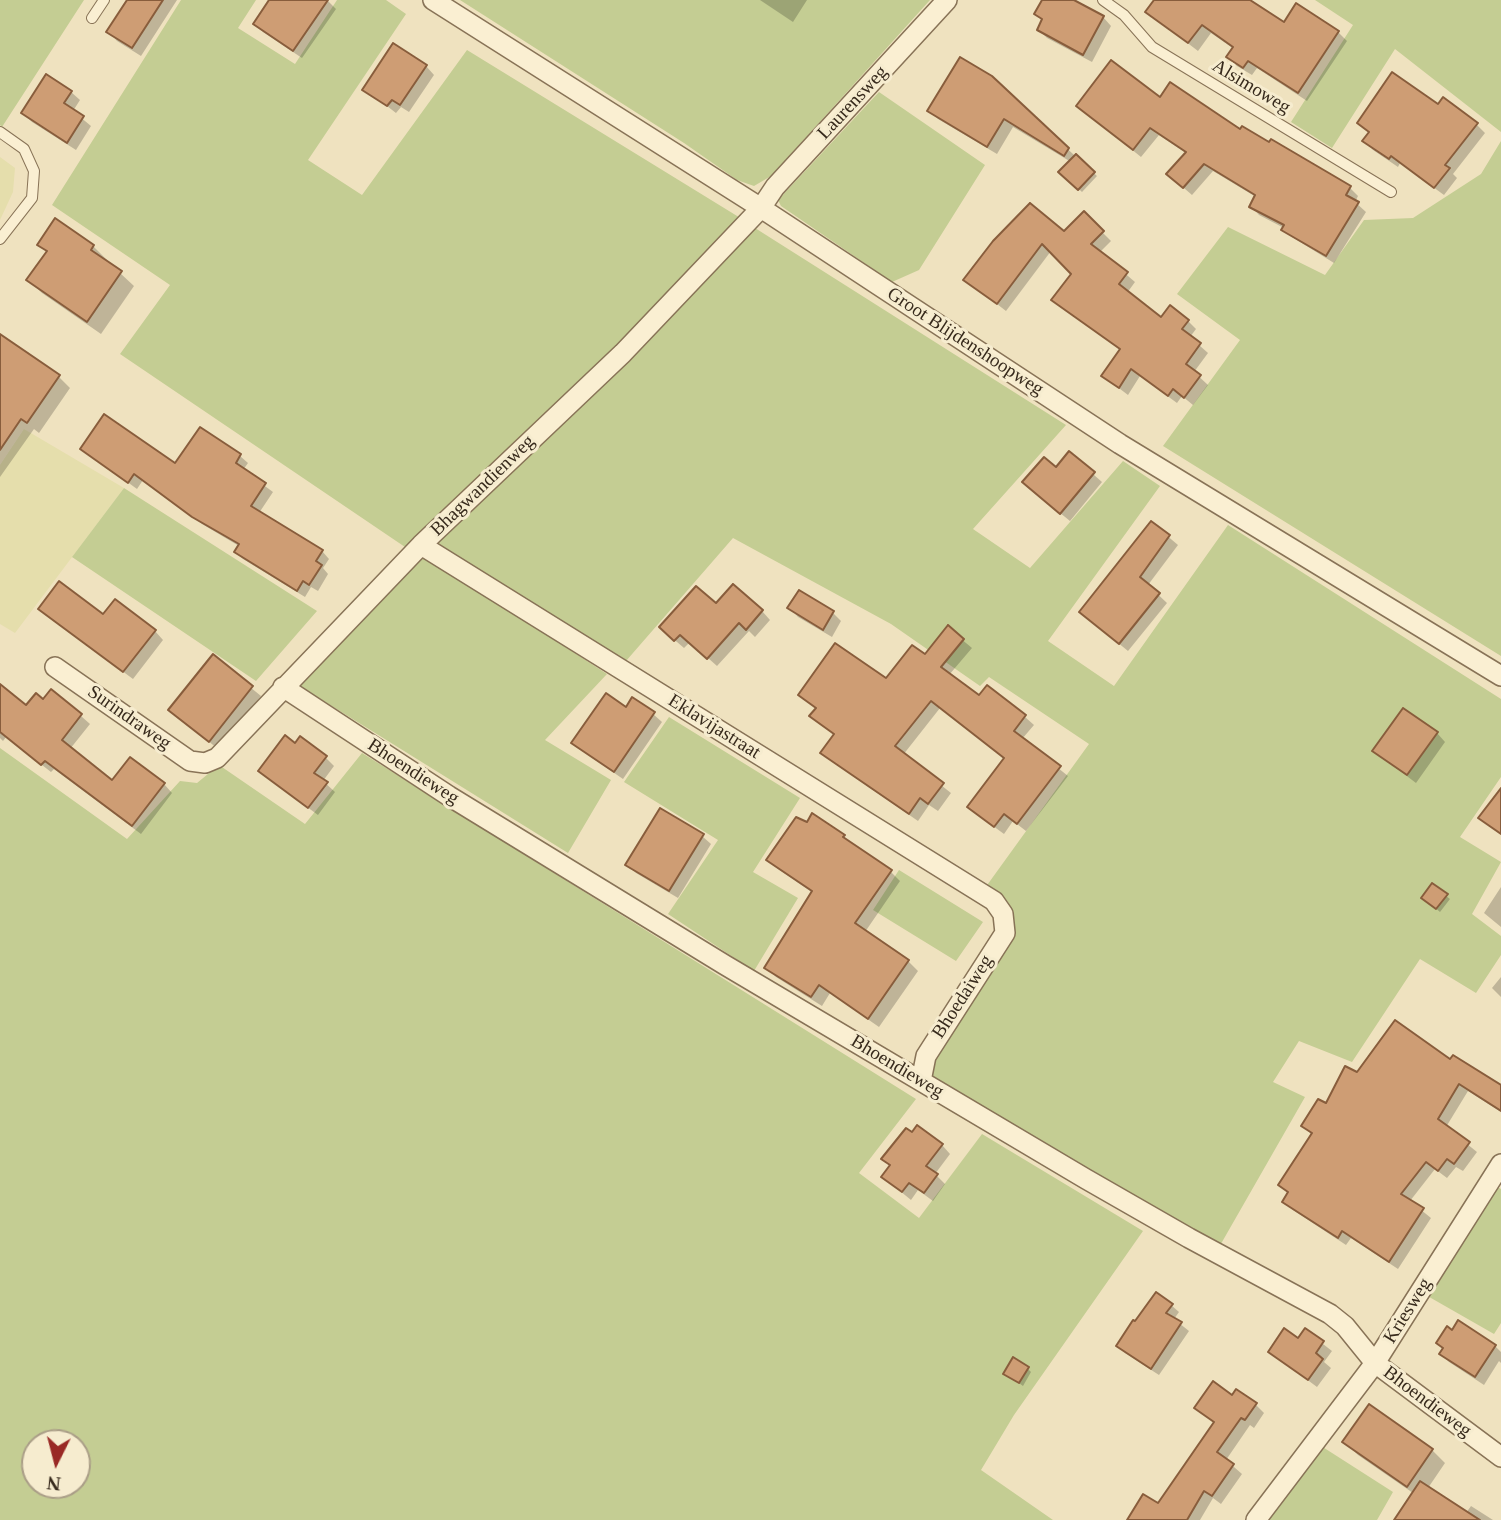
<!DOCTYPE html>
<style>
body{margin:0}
#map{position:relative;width:1501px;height:1520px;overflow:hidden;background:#efe2bf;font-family:"Times New Roman",serif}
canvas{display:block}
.north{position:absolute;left:21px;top:1429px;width:70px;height:70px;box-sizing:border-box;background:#f6eccf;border:2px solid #aa9e87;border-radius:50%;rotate:186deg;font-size:19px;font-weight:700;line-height:28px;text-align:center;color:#372a1c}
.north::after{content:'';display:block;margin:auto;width:24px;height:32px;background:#992925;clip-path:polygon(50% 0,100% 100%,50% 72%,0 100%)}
</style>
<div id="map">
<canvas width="1501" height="1520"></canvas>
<div class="north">N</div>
</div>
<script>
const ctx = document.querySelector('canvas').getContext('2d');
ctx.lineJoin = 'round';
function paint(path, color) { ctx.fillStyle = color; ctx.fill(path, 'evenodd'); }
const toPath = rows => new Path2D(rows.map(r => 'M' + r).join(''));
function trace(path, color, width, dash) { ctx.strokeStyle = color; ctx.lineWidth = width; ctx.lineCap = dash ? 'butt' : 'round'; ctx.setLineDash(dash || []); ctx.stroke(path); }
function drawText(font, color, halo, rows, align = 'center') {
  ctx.font = font + ' "Times New Roman",serif'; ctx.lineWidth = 6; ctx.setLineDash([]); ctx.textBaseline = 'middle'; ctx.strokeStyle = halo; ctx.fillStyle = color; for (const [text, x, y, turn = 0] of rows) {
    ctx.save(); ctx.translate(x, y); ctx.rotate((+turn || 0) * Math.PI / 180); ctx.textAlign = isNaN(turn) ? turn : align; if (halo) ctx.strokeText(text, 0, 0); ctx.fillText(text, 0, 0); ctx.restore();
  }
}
paint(toPath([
 [0,157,15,168,13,192,0,220],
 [24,429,124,488,15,633,0,624,0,465]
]), '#e5deac');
paint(toPath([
 [0,0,84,0,2,127,0,125],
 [181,0,256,0,238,28,295,64,337,0,386,0,406,14,308,160,362,195,467,50,742,219,616,347,405,547,120,354,170,285,52,205],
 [460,0,930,0,771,176,754,186,737,180,684,143],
 [1315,0,1501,0,1501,132,1395,49,1332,148,1291,122,1353,25],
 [879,92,985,165,919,270,892,282,781,206,778,200],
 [1501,141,1501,656,1163,446,1240,340,1177,294,1228,227,1325,275,1364,220,1413,218,1481,174],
 [755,228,1066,425,973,529,1030,568,1123,461,1160,486,1048,641,1114,686,1228,525,1501,699,1501,777,1460,837,1501,862,1472,914,1501,936,1501,955,1476,993,1420,959,1352,1062,1299,1041,1273,1082,1305,1097,1218,1249,925,1081,923,1059,1013,929,1008,902,985,888,1089,744,989,677,980,686,891,624,733,538,626,661,437,544,630,357],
 [124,488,317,611,256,681,72,557],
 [425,556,607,674,545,740,611,780,568,853,298,685],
 [669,717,800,798,753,872,798,898,754,971,668,914,718,840,624,782],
 [0,748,127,839,180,781,197,783,219,765,305,824,362,753,916,1099,859,1173,919,1218,982,1134,1143,1231,1014,1415,981,1470,1053,1520,0,1520],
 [35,1443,77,1443,77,1485,35,1485],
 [899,870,983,922,956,961,873,910],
 [1496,1186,1501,1189,1501,1323,1494,1334,1424,1294],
 [1318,1444,1393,1492,1377,1520,1267,1520]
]), '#c4cd93');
paint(toPath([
 [129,0,177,0,141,56,117,41,109,32],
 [271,0,327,0,336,9,302,58,263,32,255,24],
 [760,0,807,0,793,22],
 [1044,0,1070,0,1103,17,1111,26,1092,62,1047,38,1039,30,1043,21,1036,14],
 [1156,0,1247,0,1284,25,1338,32,1347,41,1307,101,1257,68,1252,75,1237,66,1228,57,1234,49,1211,33,1198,51,1147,12],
 [426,66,434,75,409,112,401,107,396,113,365,89],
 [990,78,1097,176,1082,192,1061,172,1071,162,1013,127,997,154,938,119,930,111],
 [71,92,80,100,73,111,91,126,76,150,32,122,23,113],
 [1160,99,1270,144,1272,141,1350,188,1358,196,1355,202,1366,212,1334,263,1292,237,1284,228,1259,215,1251,206,1256,197,1213,171,1192,195,1177,182,1187,154,1159,135,1141,157,1078,106],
 [1438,106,1476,124,1485,133,1453,174,1457,178,1444,195,1400,163,1398,167,1373,150,1365,141,1370,133,1359,123],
 [1084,214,1111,241,1100,252,1135,282,1127,293,1162,319,1188,321,1196,329,1190,337,1208,353,1194,372,1208,385,1193,405,1182,396,1177,403,1140,376,1128,395,1103,376,1121,350,1062,308,1074,274,1051,251,1006,311,966,280,1064,233],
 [55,220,93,246,107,260,105,262,120,273,134,286,101,334,42,293,29,280,47,253,39,244],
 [0,336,59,377,70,388,39,433,34,429,0,477],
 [200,430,240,456,248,463,243,470,273,492,259,513,322,551,329,559,323,568,328,574,318,591,311,587,305,597,243,559,236,552,239,546,202,524,143,480,137,489,82,449,176,466],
 [1069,453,1102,482,1070,521,1033,491],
 [1152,523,1178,545,1148,585,1167,603,1128,651,1090,620],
 [716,605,762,611,770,620,755,637,749,631,717,666,690,642,684,648,670,636],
 [790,608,833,613,841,621,832,637,798,617],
 [49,617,155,631,163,640,133,679],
 [948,628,972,648,949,675,979,698,988,687,1025,717,1034,725,1022,739,1068,776,1026,831,1013,821,1004,834,978,815,1005,759,940,708,903,755,951,793,938,811,929,805,918,821,831,761,823,752,835,735,812,716,817,709,800,695,887,681,925,656],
 [213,657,261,696,218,749,170,710],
 [0,686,27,707,43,702,51,692,81,716,90,724,70,749,112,783,164,784,172,793,141,834,54,769,51,772,6,737,3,741,0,738],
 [626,709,653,714,662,722,623,779,582,751,574,743],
 [1437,733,1445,742,1416,783,1374,751],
 [295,745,326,758,334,766,323,781,335,792,318,815,269,779],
 [813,815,890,871,900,881,865,932,908,961,918,971,879,1027,830,993,822,1006,776,977,766,967,813,893,778,869,768,859,807,824],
 [702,836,711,844,678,898,636,873,627,864],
 [1501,887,1501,927,1484,913],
 [1446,896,1450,899,1440,912,1427,901],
 [1501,977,1501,997,1492,988],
 [1450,1062,1501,1087,1501,1112,1468,1091,1446,1127,1477,1152,1463,1171,1456,1167,1447,1178,1435,1169,1410,1201,1431,1218,1398,1269,1351,1238,1346,1245,1293,1210,1284,1202,1289,1194,1280,1184,1312,1135,1303,1126,1357,1074],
 [942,1145,950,1154,935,1174,945,1184,933,1201,918,1190,911,1200,883,1177,891,1166,884,1159],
 [1171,1305,1179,1312,1174,1319,1189,1331,1159,1375,1125,1353,1118,1346],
 [1305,1330,1332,1351,1324,1362,1331,1368,1317,1387,1270,1352,1298,1340],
 [1495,1346,1501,1352,1501,1363,1499,1361,1484,1385,1449,1362,1441,1354,1444,1349],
 [1027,1368,1031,1372,1023,1386,1005,1373],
 [1233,1397,1256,1405,1264,1413,1254,1428,1250,1425,1226,1460,1242,1474,1221,1504,1213,1498,1200,1520,1129,1520,1158,1505,1215,1424,1196,1408],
 [1345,1442,1432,1450,1445,1463,1428,1488,1466,1513,1471,1506,1493,1520,1396,1520,1413,1493,1358,1455]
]), '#0003');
const building = toPath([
 [127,0,163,0,132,48,106,32,127,0],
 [269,0,328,0,293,51,253,24,269,0],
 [1042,0,1074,0,1104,16,1083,55,1037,30,1042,19,1034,14,1042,0],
 [1154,0,1250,0,1284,22,1296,3,1339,31,1298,93,1248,61,1243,68,1226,57,1233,47,1202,25,1188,43,1145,12,1154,0],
 [393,43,427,65,400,105,392,100,387,106,362,90,393,43],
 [960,57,992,76,1069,148,1064,156,1004,119,987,147,927,111,960,57],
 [1111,60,1160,97,1170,82,1240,129,1242,126,1269,142,1271,139,1351,186,1346,195,1359,202,1326,256,1281,230,1284,225,1249,207,1255,195,1204,164,1183,188,1166,174,1186,152,1150,128,1133,150,1076,106,1111,60],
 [1392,72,1438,104,1443,97,1478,123,1445,165,1450,168,1434,188,1391,156,1389,159,1362,141,1369,132,1357,123,1392,72],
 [46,74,72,91,64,103,84,116,67,143,21,113,46,74],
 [1076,154,1095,172,1078,190,1058,172,1076,154],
 [1030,203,1064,231,1084,211,1104,231,1091,244,1128,272,1119,284,1161,317,1170,305,1189,320,1182,329,1201,343,1186,364,1201,375,1184,398,1173,389,1168,396,1131,369,1119,388,1101,376,1120,349,1051,300,1071,274,1042,244,997,304,963,280,993,241,1030,203],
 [55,218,94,245,91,250,122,271,87,322,26,280,47,251,37,245,55,218],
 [0,334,60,375,27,423,21,419,0,450,0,334],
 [104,414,175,463,200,427,241,454,236,463,266,483,251,506,323,550,316,561,322,565,309,585,303,581,297,591,234,552,239,544,192,517,134,474,128,483,80,449,104,414],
 [1069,451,1095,472,1060,514,1022,482,1044,457,1056,467,1069,451],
 [1151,521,1170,535,1140,577,1160,593,1119,644,1079,612,1151,521],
 [59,581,103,614,115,599,156,630,123,672,38,609,59,581],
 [733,584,763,610,746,630,739,623,707,659,680,635,674,641,659,627,696,586,716,603,733,584],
 [799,590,834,611,823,630,787,608,799,590],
 [948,625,964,639,941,667,979,695,987,685,1026,715,1014,731,1061,766,1017,824,1004,814,994,827,967,807,1004,758,931,701,895,746,944,783,928,804,920,798,909,814,820,753,834,734,809,716,816,708,798,695,835,643,886,678,912,645,925,654,948,625],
 [213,654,253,686,209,742,168,710,213,654],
 [0,684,26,705,36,693,43,699,51,689,82,714,62,740,112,780,130,757,165,783,132,826,45,761,41,765,0,732,0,684],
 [606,693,626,707,632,697,655,712,614,772,571,743,606,693],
 [1403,708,1438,732,1407,775,1372,751,1403,708],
 [285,735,295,743,300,736,327,756,314,773,328,782,308,808,258,771,285,735],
 [1501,788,1501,834,1478,818,1501,788],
 [660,808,704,834,669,891,625,865,660,808],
 [812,813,845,835,843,837,892,870,855,923,909,960,868,1019,819,985,811,997,764,968,812,891,766,860,796,817,807,822,812,813],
 [1432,883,1448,894,1436,909,1421,898,1432,883],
 [1395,1020,1450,1059,1453,1055,1501,1085,1501,1111,1459,1084,1438,1119,1470,1142,1454,1164,1447,1159,1438,1171,1426,1162,1401,1194,1424,1208,1389,1262,1342,1231,1338,1238,1282,1202,1288,1192,1278,1185,1312,1133,1301,1126,1318,1099,1326,1103,1345,1066,1357,1072,1395,1020],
 [917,1125,943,1144,926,1166,938,1174,924,1193,909,1183,902,1192,881,1177,890,1165,881,1159,906,1128,912,1132,917,1125],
 [1156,1292,1173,1304,1166,1313,1182,1322,1151,1369,1116,1346,1133,1320,1135,1321,1156,1292],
 [1458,1320,1496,1345,1475,1377,1439,1354,1443,1348,1436,1343,1447,1326,1452,1330,1458,1320],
 [1284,1328,1298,1338,1305,1328,1324,1341,1316,1353,1323,1359,1308,1380,1268,1352,1284,1328],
 [1013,1357,1029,1367,1019,1383,1003,1374,1013,1357],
 [1213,1381,1232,1395,1236,1389,1257,1403,1245,1420,1241,1418,1217,1452,1234,1464,1212,1496,1204,1491,1187,1520,1127,1520,1143,1494,1158,1503,1214,1422,1194,1408,1213,1381],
 [1369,1404,1433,1449,1407,1487,1342,1442,1369,1404],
 [1420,1481,1480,1520,1394,1520,1420,1481]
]);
paint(building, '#ce9d74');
trace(building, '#885d3c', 2);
const service = toPath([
 [1103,0,1124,15,1152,47,1391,192],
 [92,18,104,0],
 [0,132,24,149,34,171,32,198,0,239]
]);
const minor = toPath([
 [433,0,761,208,1120,444,1501,676],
 [421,545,994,901,1003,914,1005,933,926,1056,921,1081],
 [55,667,190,761,205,763,217,758,421,545,623,353,761,208,775,187,947,0],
 [283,687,449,796,725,965,1086,1179,1189,1238,1330,1314,1345,1326,1375,1363,1501,1457],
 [1256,1520,1375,1363,1501,1164]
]);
trace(service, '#887357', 12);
trace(minor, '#887357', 22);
trace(service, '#faefd2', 10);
trace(minor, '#faefd2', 19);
drawText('19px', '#372a1c', '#f6eccf', [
 ["Alsimoweg",1251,87,31],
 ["Laurensweg",853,103,-47],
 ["Groot Blijdenshoopweg",965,342,33],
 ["Bhagwandienweg",483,486,-44],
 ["Surindraweg",129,718,35],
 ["Eklavijastraat",714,727,32],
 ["Bhoendieweg",413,772,33],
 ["Bhoedaiweg",963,997,-57],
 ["Bhoendieweg",897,1067,31],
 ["Kriesweg",1408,1311,-58],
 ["Bhoendieweg",1427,1402,37]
]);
</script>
